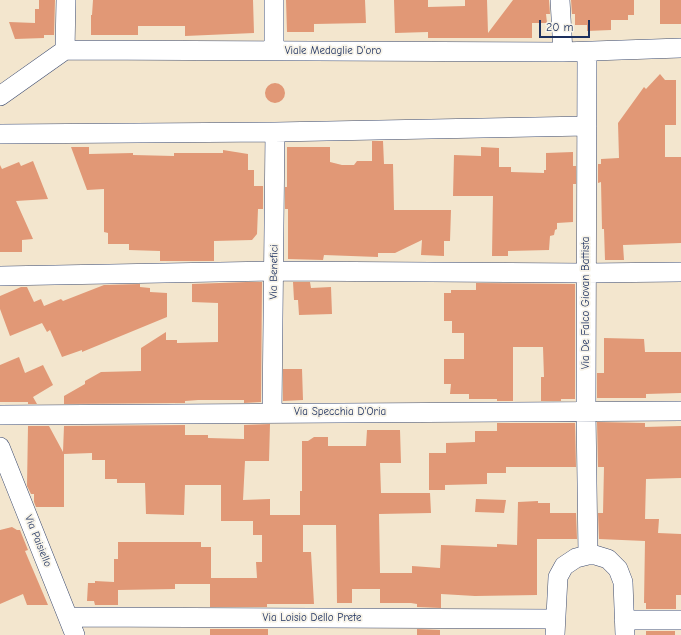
<!DOCTYPE html>
<style>
body{margin:0}
#map{position:relative;width:681px;height:635px;overflow:hidden;background:#f3e6ce;font-family:"Comic Neue",sans-serif}
canvas{display:block}
.scale{position:absolute;left:539px;top:20px;width:51px;height:18px;box-sizing:border-box;border:2px solid #1b2f5e;border-top:0;padding-left:5px;font-size:12px;line-height:14px;white-space:nowrap;color:#1b2f5e;-webkit-text-stroke:3px #f7f3e8;paint-order:stroke}
</style>
<div id="map">
<canvas width="681" height="635"></canvas>
<div class="scale">20 m</div>
</div>
<script>
const ctx = document.querySelector('canvas').getContext('2d');
ctx.lineJoin = 'round';
function paint(path, color) { ctx.fillStyle = color; ctx.fill(path, 'evenodd'); }
const toPath = rows => new Path2D(rows.map(r => 'M' + r).join(''));
function trace(path, color, width, dash) { ctx.strokeStyle = color; ctx.lineWidth = width; ctx.lineCap = dash ? 'butt' : 'round'; ctx.setLineDash(dash || []); ctx.stroke(path); }
function drawText(font, color, halo, rows, align = 'center') {
  ctx.font = font + ' "Comic Neue",sans-serif'; ctx.lineWidth = 3.5; ctx.setLineDash([]); ctx.textBaseline = 'middle'; ctx.strokeStyle = halo; ctx.fillStyle = color; for (const [text, x, y, turn = 0] of rows) {
    ctx.save(); ctx.translate(x, y); ctx.rotate((+turn || 0) * Math.PI / 180); ctx.textAlign = isNaN(turn) ? turn : align; if (halo) ctx.strokeText(text, 0, 0); ctx.fillText(text, 0, 0); ctx.restore();
  }
}
paint(toPath([
 [39,0,55,0,54,35,44,35,44,38,15,39,9,22,35,23,35,9,39,9],
 [93,0,253,0,254,33,185,36,185,26,138,26,138,35,91,35,91,15,92,15],
 [286,0,365,0,366,23,314,24,314,32,287,32],
 [394,0,428,0,428,7,465,6,465,0,487,0,488,33,513,0,549,0,550,14,546,14,547,23,532,23,532,38,428,38,428,32,395,33],
 [571,0,634,0,634,15,628,15,628,20,611,20,611,30,587,31,587,25,575,25,575,14,572,14],
 [660,0,681,0,681,24,660,24],
 [660,74,665,80,676,80,676,125,665,125,665,157,681,157,681,243,623,245,624,260,605,260,604,229,602,229,601,182,598,183,598,164,601,164,601,159,619,158,618,123,644,87,646,89],
 '265 93a10 10 0 1 1 20 0a10 10 0 1 1-20 0Z',
 [372,141,383,141,384,164,393,164,394,210,451,210,450,241,444,241,444,256,421,255,422,240,395,253,378,253,378,257,324,255,323,260,288,259,288,209,285,209,285,187,287,187,287,147,330,147,330,162,342,165,354,165,357,161,372,161],
 [71,147,89,147,89,154,133,153,133,155,174,156,174,153,223,153,223,150,248,154,248,170,254,170,254,186,263,186,263,209,258,209,257,234,252,240,214,241,214,261,160,261,160,251,129,250,129,244,108,244,108,233,104,232,104,189,87,190],
 [481,147,499,148,499,167,511,167,511,172,544,173,544,170,546,170,546,153,573,152,573,166,576,166,576,184,573,184,573,222,557,223,557,229,555,230,554,235,550,236,549,250,508,251,508,256,492,256,493,196,453,196,454,155,481,156],
 [33,161,48,199,16,201,33,239,22,240,22,252,0,252,0,165,2,169,19,162,21,166],
 [247,282,262,282,261,402,244,403,244,400,198,400,185,401,185,403,64,404,64,396,85,384,85,381,101,372,141,371,141,348,166,332,166,340,177,340,177,343,218,342,218,303,192,302,192,284],
 [293,282,310,282,311,288,331,287,332,314,299,315,298,300,294,300],
 [476,283,575,284,575,399,561,399,561,401,541,401,541,377,544,377,543,347,513,347,513,401,497,401,497,399,469,399,469,394,450,394,451,384,444,384,444,359,464,359,464,333,452,333,452,321,444,321,444,293,451,293,451,290,476,290],
 [140,284,140,287,150,288,150,292,167,293,167,317,82,352,82,350,62,357,50,330,47,332,42,323,10,336,0,309,0,296,21,287,27,287,34,302,41,299,44,306,61,299,63,301,104,285],
 [604,338,644,339,645,352,681,352,681,393,646,394,646,398,597,398,597,373,604,373],
 [19,357,25,373,43,365,53,385,33,397,37,404,28,404,28,402,0,402,0,365],
 [283,369,302,369,303,400,283,401],
 [597,422,645,423,645,427,681,426,681,478,646,479,645,519,659,519,658,533,681,534,681,595,676,595,676,609,646,609,646,603,644,603,645,541,599,539,598,513,603,513,604,467,598,467],
 [497,423,575,423,576,467,506,467,506,473,487,473,487,484,445,485,445,490,429,490,429,453,446,453,446,443,475,442,475,431,497,431],
 [270,424,269,461,245,461,243,500,270,499,270,515,300,515,300,491,302,491,302,441,308,441,314,437,328,437,328,446,366,446,367,430,400,430,401,463,380,463,381,493,430,493,431,513,379,514,380,573,412,573,412,566,440,568,441,545,497,547,497,544,517,545,518,502,538,501,538,503,550,503,550,513,576,513,577,539,537,539,537,595,475,596,441,594,441,608,417,607,417,604,411,603,380,603,380,589,352,589,352,603,337,603,336,525,303,525,303,552,311,552,314,604,267,604,267,607,210,607,210,584,175,584,175,589,118,590,118,605,95,605,94,601,87,601,88,583,95,583,95,581,114,582,114,559,118,559,118,542,201,542,201,547,211,547,211,578,257,578,256,562,262,562,262,535,253,535,253,521,221,521,221,485,185,485,184,515,146,514,145,483,117,483,117,479,105,479,105,460,92,460,92,453,64,454,64,507,36,507,34,502,34,494,31,494,27,486,28,426,49,426,63,452,64,426,185,425,185,435,208,435,208,438,244,439,244,425],
 [476,499,506,500,504,513,475,512],
 [12,527,17,530,20,530,28,550,25,551,48,605,27,605,23,594,0,604,0,530],
 [210,629,268,629,268,635,210,635],
 [417,629,440,630,440,635,417,635],
 [646,631,675,631,675,635,646,635]
]), '#e19876');
const street = toPath([
 [274,0,274,51],
 [560,0,563,52],
 [65,50,66,0],
 [587,52,586,411,588,555],
 [0,96,65,50,563,52,681,48],
 [0,134,275,132,587,126],
 [0,276,274,271,586,273,681,272],
 [272,413,275,132],
 [0,415,681,411],
 [0,447,75,635],
 [68,617,555,619],
 [624,620,681,620],
 [555,635,558,577,564,566,576,558,588,555,595,555,608,559,618,569,623,582,625,635]
]);
trace(street, '#3b4a6f', 20);
trace(street, '#fff', 19);
drawText('11px', '#1b2f5e', '#f7f3e8', [
 ["Viale Medaglie D'oro",333,51],
 ["Via Benefici",274,272,-89],
 ["Via De Falco Giovan Battista",586,303,-90],
 ["Via Specchia D'Oria",340,412],
 ["Via Paisiello",38,541,68],
 ["Via Loisio Dello Prete",312,618]
]);
</script>
